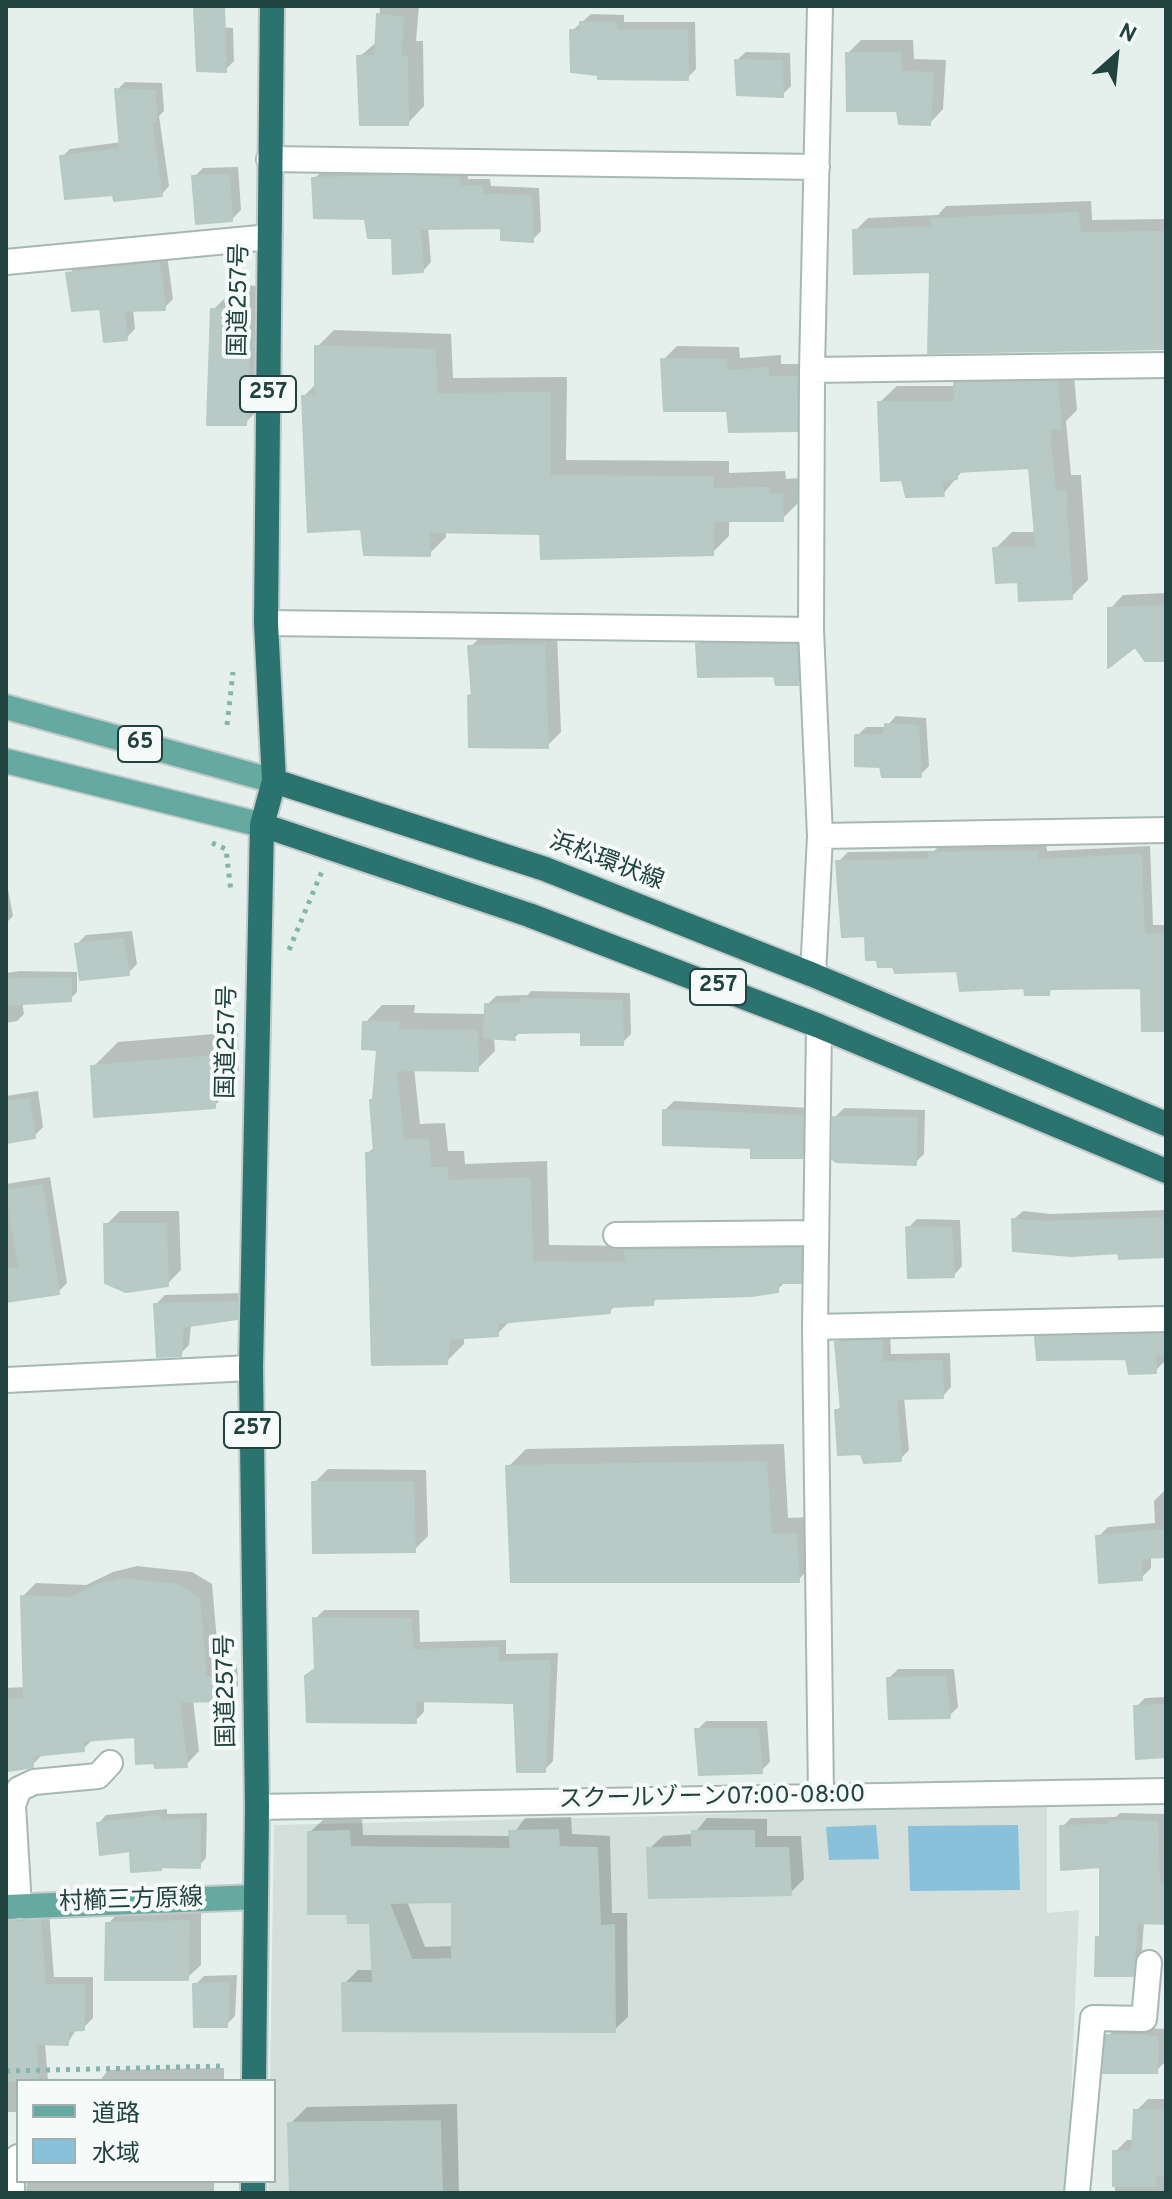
<!DOCTYPE html>
<meta charset="utf-8">
<style>
body{margin:0}
#map{position:relative;width:1172px;height:2199px;overflow:hidden;background:#e5efec;font-family:Overpass,"Noto Sans JP",sans-serif}
canvas{display:block}
.frame{position:absolute;inset:0;border:8px solid #21433f;pointer-events:none}
.legend{position:absolute;left:16px;top:2079px;width:260px;height:104px;box-sizing:border-box;background:#f6fbf9;border:2px solid #a1b1af;margin:0;padding:10px 14px;list-style:none;font-size:24px;color:#21433f}
.legend li{display:flex;align-items:center;gap:16px;height:40px}
.legend b{width:40px;border:2px solid #a1b1af}
.north{position:absolute;left:1076px;top:16px;width:80px;height:80px;-webkit-text-stroke:6px #f6fbf9;paint-order:stroke;rotate:27deg;font-size:22px;font-weight:700;line-height:32px;text-align:center;color:#21433f}
.north::after{content:'';display:block;margin:auto;width:28px;height:36px;background:#21433f;clip-path:polygon(50% 0,100% 100%,50% 72%,0 100%)}
</style>
<div id="map">
<canvas width="1172" height="2199"></canvas>
<div class="frame"></div>
<ul class="legend">
<li><b style="height:10px;background:#65a9a1"></b>道路</li>
<li><b style="height:22px;background:#88c1d9"></b>水域</li>
</ul>
<div class="north">N</div>
</div>
<script>
const ctx = document.querySelector('canvas').getContext('2d');
ctx.lineJoin = 'round';
function paint(path, color) { ctx.fillStyle = color; ctx.fill(path, 'evenodd'); }
const toPath = rows => new Path2D(rows.map(r => 'M' + r).join(''));
function trace(path, color, width, dash) { ctx.strokeStyle = color; ctx.lineWidth = width; ctx.lineCap = dash ? 'butt' : 'round'; ctx.setLineDash(dash || []); ctx.stroke(path); }
function drawText(font, color, halo, rows, align = 'center') {
  ctx.font = font + ' Overpass,"Noto Sans JP",sans-serif'; ctx.lineWidth = 8; ctx.setLineDash([]); ctx.textBaseline = 'middle'; ctx.strokeStyle = halo; ctx.fillStyle = color; for (const [text, x, y, turn = 0] of rows) {
    ctx.save(); ctx.translate(x, y); ctx.rotate((+turn || 0) * Math.PI / 180); ctx.textAlign = isNaN(turn) ? turn : align; if (halo) ctx.strokeText(text, 0, 0); ctx.fillText(text, 0, 0); ctx.restore();
  }
}
paint(toPath([
 [1047,1801,1047,1913,1079,1910,1067,2193,268,2193,269,2181,274,2181,274,2081,270,2081,274,1825,669,1816]
]), '#d2dfdb');
paint(toPath([
 [876,1825,879,1859,829,1860,826,1827],
 [1018,1825,1020,1890,910,1891,908,1826]
]), '#88c1d9');
paint(toPath([
 [380,6,419,6,416,41,423,41,424,106,408,123,359,57,378,41],
 [591,14,624,15,624,22,695,22,696,69,687,78,572,31],
 [206,26,233,28,234,61,225,70],
 [861,40,913,40,914,59,946,60,943,109,930,123,899,109,848,53],
 [746,52,790,53,791,86,782,95,737,60],
 [125,82,162,83,164,111,159,116,169,186,161,195,62,157,70,149,122,142,117,90],
 [238,167,241,210,232,219,194,177,203,168],
 [323,170,467,170,468,179,490,179,491,186,539,188,541,231,532,240,503,226,428,227,431,262,423,271,394,236,314,179],
 [1091,201,1092,220,1166,219,1166,347,932,270,855,231,868,218,938,215,946,206],
 [167,255,173,299,164,308,133,309,135,329,126,338,69,274,77,265],
 [238,285,258,286,270,398,245,423,213,310],
 [334,330,451,334,453,378,567,377,566,460,729,461,729,473,785,471,786,479,798,478,799,502,782,519,729,519,729,536,712,553,542,532,446,530,446,537,429,554,363,527,304,396,317,383,317,347],
 [677,346,739,347,740,358,781,355,781,364,810,364,810,415,796,429,663,360],
 [1073,366,1077,410,1066,421,1071,475,1081,475,1088,580,1071,597,1020,580,995,549,1012,532,1037,532,1031,466,964,469,943,494,880,402,897,386,956,386,973,367],
 [1166,593,1166,659,1110,609,1123,595],
 [557,633,561,732,547,746,470,696,474,693,470,647,484,634],
 [707,635,805,637,806,674,798,683,698,644],
 [896,716,926,718,929,766,920,775,882,765,857,736,866,727,886,727],
 [1046,842,1047,851,1150,846,1153,925,1166,925,1166,1029,1143,986,1054,987,1048,993,958,969,867,934,838,862,848,852,934,851,941,844],
 [6,878,13,916,6,923],
 [132,931,137,964,128,973,77,944,86,935],
 [20,971,77,972,77,992,70,999,22,1002,24,1014,17,1021,6,1023,6,973],
 [531,991,630,993,631,1034,622,1043,583,1030,521,1031,514,1038,494,1037,495,1051,477,1069,414,1068,420,1124,445,1123,448,1151,464,1151,465,1164,547,1161,549,1245,633,1246,818,1231,817,1263,800,1281,786,1281,777,1290,659,1296,653,1303,616,1305,610,1311,511,1320,497,1334,464,1336,464,1344,446,1362,368,1153,376,1146,372,1100,379,1048,365,1023,382,1005,415,1005,414,1013,487,1014,487,1005,496,996,528,995],
 [238,1032,239,1081,214,1106,93,1067,118,1042],
 [38,1091,43,1127,34,1136,6,1141,6,1096],
 [674,1101,811,1108,810,1147,801,1156,753,1146,665,1110],
 [844,1108,925,1110,924,1154,915,1163,835,1117],
 [50,1177,67,1283,58,1292,6,1300,6,1184],
 [1166,1210,1166,1255,1120,1251,1014,1219,1023,1211,1051,1214],
 [120,1211,179,1211,181,1270,167,1284,106,1225],
 [917,1219,960,1220,962,1266,954,1275,908,1228],
 [245,1293,245,1308,236,1317,191,1324,189,1345,180,1354,156,1304,165,1295],
 [1166,1324,1164,1362,1155,1371,1128,1357,1037,1338,1046,1329],
 [890,1332,891,1354,950,1353,951,1387,943,1396,904,1397,909,1450,900,1459,837,1410,842,1405,837,1342,846,1333],
 [784,1444,788,1518,814,1517,816,1562,798,1580,508,1467,526,1449],
 [328,1469,426,1470,428,1536,414,1550,314,1483],
 [1164,1491,1166,1555,1151,1556,1151,1568,1141,1578,1098,1537,1108,1527,1155,1523,1154,1501],
 [137,1566,192,1572,212,1584,219,1664,237,1664,238,1686,224,1699,193,1700,199,1751,186,1765,155,1761,137,1735,94,1738,83,1749,44,1753,32,1765,6,1745,6,1688,26,1687,23,1596,36,1583,86,1585,113,1572],
 [324,1610,419,1610,420,1642,506,1640,506,1654,558,1653,553,1761,544,1770,515,1702,424,1699,424,1712,415,1721,317,1668,315,1619],
 [898,1669,954,1669,958,1707,949,1716,889,1678],
 [1166,1697,1166,1755,1136,1707,1145,1698],
 [706,1721,767,1721,770,1762,761,1771,697,1730],
 [167,1809,167,1814,207,1813,206,1858,199,1866,164,1865,160,1868,99,1823,106,1815],
 [1120,1813,1166,1814,1166,1921,1144,1921,1141,1965,1132,1974,1098,1938,1102,1934,1102,1864,1062,1827,1071,1818,1116,1817],
 [571,1817,572,1834,610,1836,612,1913,627,1913,628,2017,614,2030,344,1984,358,1970,374,1970,372,1920,349,1912,310,1832,324,1819,362,1818,363,1835,512,1836,525,1818],
 [454,1900,454,1946,425,1947,407,1901],
 [707,1818,767,1819,767,1836,801,1836,804,1879,790,1893,649,1849,663,1836,694,1834],
 [201,1908,201,1965,187,1978,108,1924,121,1910],
 [49,1912,54,1977,93,1977,93,2018,83,2028,77,2028,68,2043,45,2043,48,2081,18,2081,18,2112,6,2112,6,1917],
 [237,1975,235,2016,226,2025,195,1985,204,1976],
 [1117,2027,1166,2029,1165,2062,1156,2071,1108,2036],
 [224,2068,224,2081,100,2081,108,2070],
 [1148,2099,1166,2099,1166,2193,1103,2193,1115,2192,1115,2152,1127,2140,1135,2140,1136,2111],
 [457,2104,459,2193,292,2193,290,2124,307,2107],
 [27,2181,214,2181,214,2193,26,2193]
]), '#0003');
const building = toPath([
 [194,6,224,6,226,72,197,71,194,6],
 [377,14,403,18,400,57,407,57,408,125,360,125,357,56,375,56,377,14],
 [580,22,616,23,616,30,687,30,688,80,598,79,598,75,571,72,570,30,580,31,580,22],
 [846,53,900,53,901,72,933,73,930,125,899,124,897,111,847,111,846,53],
 [735,60,782,61,783,97,737,95,735,60],
 [115,89,155,91,156,121,151,121,162,196,114,201,113,195,65,199,60,156,120,149,115,89],
 [229,175,232,221,196,224,192,176,229,175],
 [403,176,459,178,460,186,482,186,483,194,531,196,533,242,501,240,501,228,420,229,423,272,393,274,392,238,368,238,365,219,314,218,312,178,403,176],
 [1078,213,1080,233,1166,232,1166,349,928,353,930,272,854,274,853,230,931,227,931,219,1078,213],
 [159,263,165,310,124,311,127,340,104,342,100,309,72,311,66,273,159,263],
 [211,309,234,310,236,334,250,334,246,425,207,425,211,309],
 [315,346,435,350,436,394,550,393,550,476,713,477,713,489,769,488,769,495,782,494,783,521,713,521,713,555,541,559,540,534,429,532,430,556,364,555,361,529,308,532,302,396,315,395,315,346],
 [661,359,726,360,727,371,768,368,768,377,797,377,797,431,729,432,727,411,664,411,661,359],
 [1057,382,1061,429,1049,429,1055,491,1065,491,1072,599,1019,601,1018,582,996,583,993,548,1036,547,1029,468,956,472,957,479,941,480,944,496,906,497,902,480,881,481,878,402,955,402,954,383,1057,382],
 [1166,606,1166,661,1145,661,1135,647,1108,668,1108,608,1166,606],
 [696,644,797,645,798,685,776,685,774,676,698,677,696,644],
 [544,645,548,748,469,747,468,696,472,695,468,646,544,645],
 [885,724,918,726,921,777,882,777,880,767,855,766,855,735,884,735,885,724],
 [1037,851,1038,860,1141,855,1144,934,1166,934,1166,1031,1142,1031,1141,988,1049,989,1049,995,1025,995,1024,988,960,991,957,971,895,973,893,967,878,967,877,960,866,960,865,936,842,937,836,861,929,860,929,853,1037,851],
 [123,939,129,975,80,980,75,944,123,939],
 [71,978,71,1001,6,1005,6,979,71,978],
 [521,999,622,1001,623,1045,581,1045,581,1032,513,1033,515,1040,484,1038,485,1004,521,1003,521,999],
 [363,1022,399,1022,398,1030,477,1031,478,1071,396,1070,403,1140,428,1140,431,1168,447,1168,448,1181,530,1178,532,1262,626,1263,625,1251,801,1248,801,1283,778,1283,778,1292,751,1296,653,1299,653,1305,610,1307,610,1313,498,1323,498,1336,449,1339,447,1364,372,1365,366,1153,374,1152,370,1100,373,1100,377,1050,362,1049,363,1022],
 [214,1056,215,1108,94,1117,91,1066,214,1056],
 [29,1099,35,1138,6,1143,6,1102,29,1099],
 [663,1110,803,1116,802,1158,751,1158,751,1148,663,1145,663,1110],
 [833,1117,917,1118,916,1165,836,1162,832,1159,833,1117],
 [42,1185,59,1294,6,1302,6,1269,19,1268,6,1191,42,1185],
 [1166,1218,1166,1257,1119,1259,1118,1253,1071,1256,1013,1251,1012,1219,1041,1222,1166,1218],
 [104,1224,166,1224,168,1286,126,1292,105,1283,104,1224],
 [906,1227,951,1228,954,1277,908,1278,906,1227],
 [237,1302,237,1319,183,1327,181,1356,157,1357,154,1304,237,1302],
 [1166,1334,1166,1355,1155,1355,1156,1373,1129,1374,1126,1359,1037,1360,1035,1337,1166,1334],
 [882,1340,882,1362,942,1361,943,1398,896,1399,901,1461,864,1463,861,1454,838,1455,835,1410,841,1410,835,1342,882,1340],
 [766,1462,771,1535,796,1534,799,1582,511,1582,506,1466,766,1462],
 [312,1482,413,1482,415,1552,313,1553,312,1482],
 [1166,1530,1166,1557,1141,1558,1142,1580,1099,1583,1096,1536,1166,1530],
 [122,1579,178,1585,199,1598,206,1677,224,1677,225,1701,179,1702,187,1767,155,1768,154,1763,136,1764,135,1737,83,1741,84,1751,32,1756,33,1767,9,1771,6,1700,24,1699,21,1596,71,1598,97,1585,122,1579],
 [313,1618,411,1619,412,1650,498,1648,498,1662,550,1661,545,1772,517,1772,514,1703,415,1701,416,1723,307,1722,305,1676,315,1669,313,1618],
 [945,1677,950,1718,889,1719,887,1678,945,1677],
 [1166,1705,1166,1757,1136,1759,1134,1706,1166,1705],
 [695,1729,758,1729,762,1773,699,1775,695,1729],
 [160,1816,160,1821,200,1819,200,1868,161,1867,161,1870,131,1872,130,1851,100,1855,97,1823,160,1816],
 [1109,1821,1157,1822,1159,1884,1166,1885,1166,1924,1137,1923,1133,1976,1095,1976,1096,1937,1100,1937,1100,1867,1061,1870,1060,1826,1109,1825,1109,1821],
 [558,1830,559,1847,597,1848,600,1926,614,1925,615,2032,343,2031,342,1983,373,1983,370,1923,348,1923,347,1914,308,1914,308,1832,349,1831,350,1847,511,1849,509,1831,558,1830],
 [452,1902,452,1959,412,1960,389,1903,452,1902],
 [692,1831,754,1831,754,1848,788,1848,791,1895,649,1898,647,1848,692,1847,692,1831],
 [40,1921,45,1985,84,1985,84,2030,68,2031,68,2045,36,2044,38,2081,6,2081,6,1922,40,1921],
 [189,1921,188,1980,105,1980,106,1923,189,1921],
 [229,1983,227,2027,194,2027,193,1984,229,1983],
 [1106,2035,1158,2037,1157,2073,1103,2073,1106,2035],
 [1134,2110,1166,2110,1166,2176,1155,2176,1156,2186,1113,2186,1113,2151,1132,2152,1134,2110],
 [440,2121,442,2193,290,2193,288,2123,440,2121]
]);
paint(building, '#b9cac6');
trace(building, '#b6cac4', 2);
const minor = toPath([
 [269,159,817,167],
 [6,262,270,237],
 [812,370,1166,365],
 [266,623,811,630],
 [820,836,1166,830],
 [813,975,820,836,811,630,812,370,820,6],
 [819,1026,815,1327,821,1797],
 [616,1235,815,1233],
 [815,1327,1166,1319],
 [6,1380,251,1368],
 [257,1807,1166,1791],
 [19,1907,13,1805,19,1789,34,1782,98,1776,110,1763],
 [12,2188,11,2164,18,2157],
 [1077,2193,1093,2018,1144,2019,1149,1963]
]);
const major = toPath([
 [6,707,274,781],
 [6,761,262,825],
 [6,1907,256,1897]
]);
const highway = toPath([
 [274,781,545,869,813,975,1166,1124],
 [262,825,529,915,819,1026,1166,1171],
 [254,2081,257,1807,251,1368,262,825,274,781,266,623,272,6],
 [253,2193,253,2181]
]);
trace(minor, '#a6b8b5', 28);
trace(major, '#c1cac9', 28);
trace(highway, '#c1cac9', 28);
trace(toPath([
 [227,725,233,672],
 [212,843,226,849,231,892],
 [289,950,322,871],
 [6,2071,224,2066]
]), '#82b6ad', 5, [4, 6]);
trace(minor, '#fff', 24);
trace(major, '#65a9a1', 24);
trace(highway, '#2a736e', 24);
for (const [x, y, w] of [
 [268,394,56],
 [140,744,44],
 [718,987,56],
 [252,1430,56]
]) { const box = new Path2D(); box.roundRect(x - w / 2, y - 18, w, 36, 6); ctx.fillStyle = '#f6fbf9'; ctx.fill(box); trace(box, '#21433f', 2); }
drawText('bold 22px', '#21433f', null, [
 ["257",268,394],
 ["65",140,744],
 ["257",718,987],
 ["257",252,1430]
]);
drawText('24px', '#21433f', '#f6fbf9', [
 ["国道257号",241,300,-89],
 ["浜松環状線",606,863,21],
 ["国道257号",229,1042,-89],
 ["国道257号",228,1691,-91],
 ["スクールゾーン07:00-08:00",712,1799,-1],
 ["村櫛三方原線",131,1902,-2]
]);
</script>
